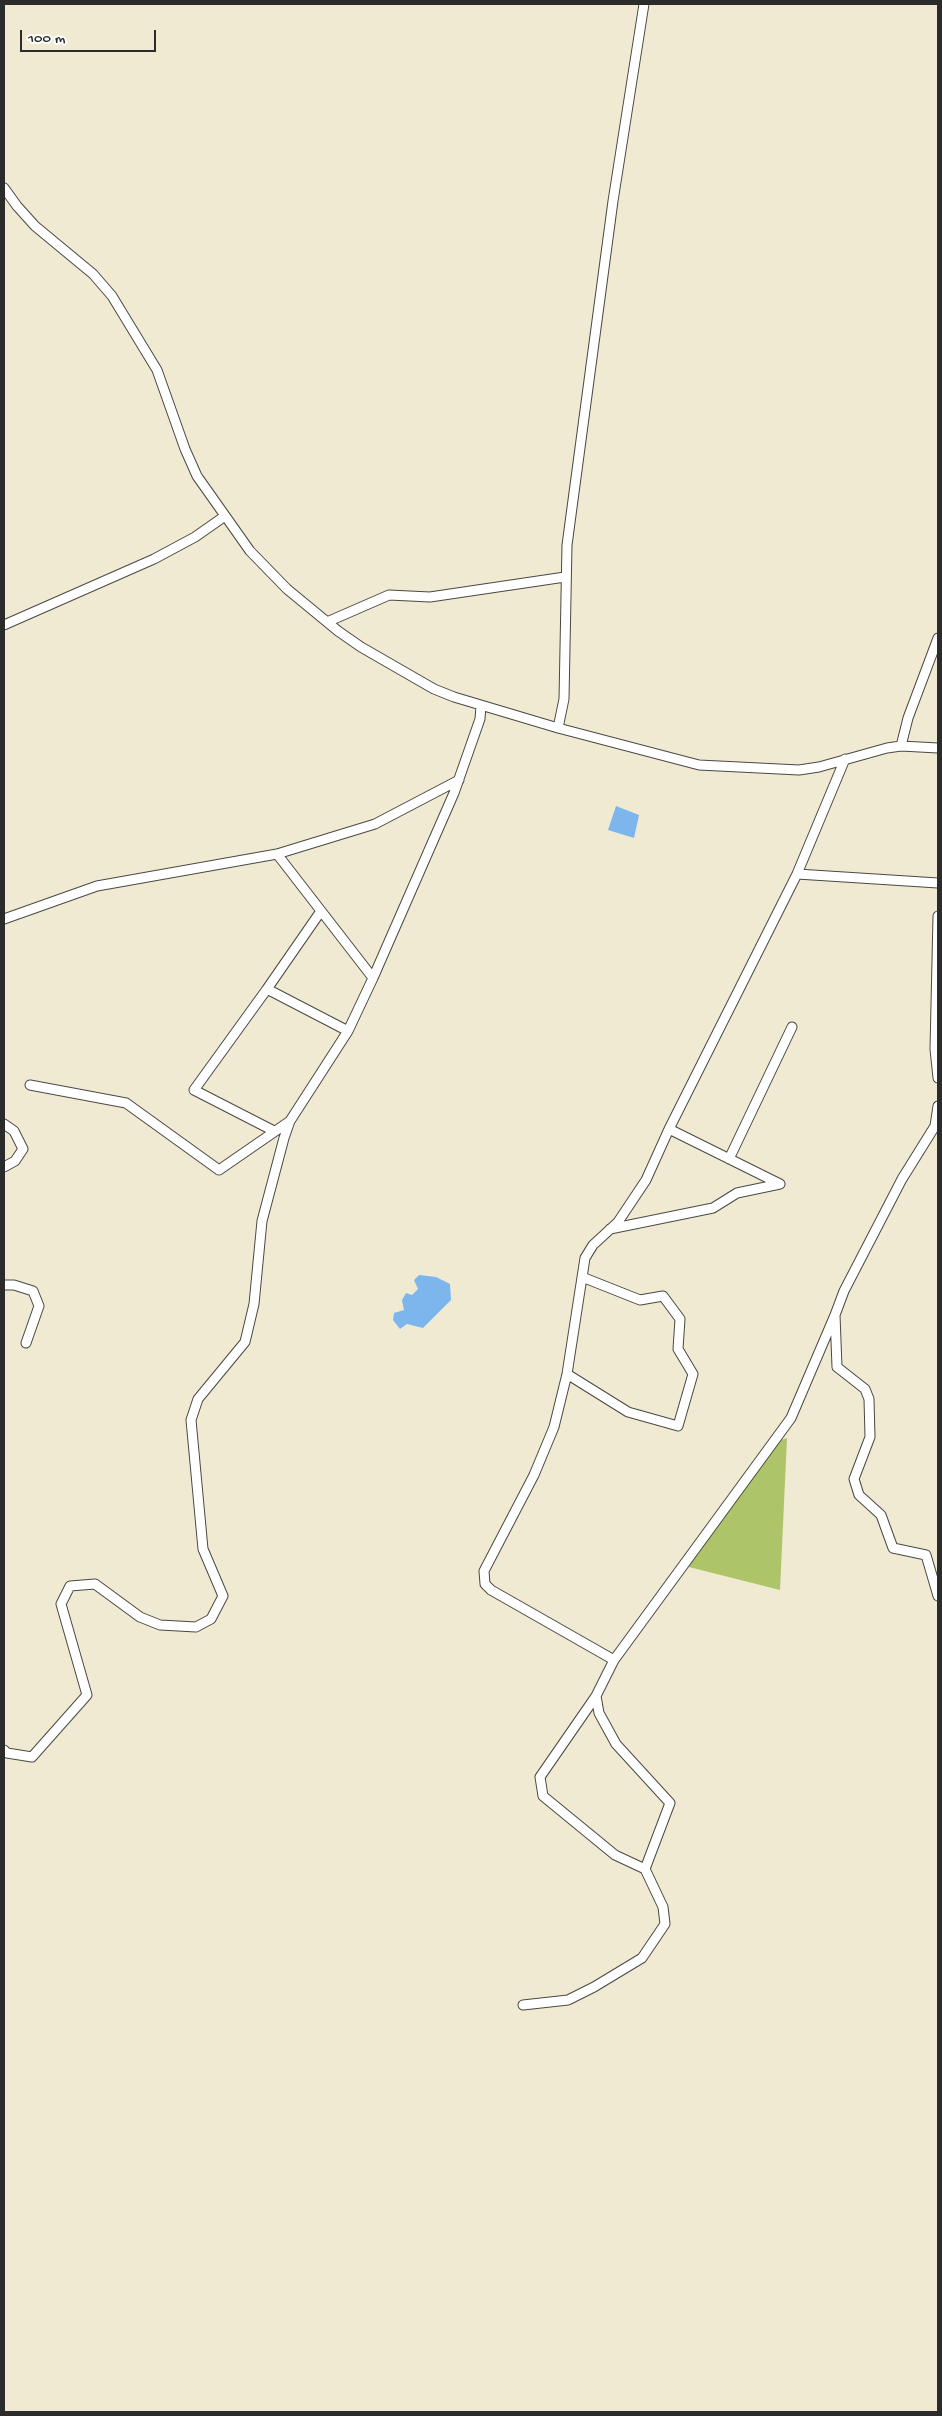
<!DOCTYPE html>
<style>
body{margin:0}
#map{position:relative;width:942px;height:2416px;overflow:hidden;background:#f1ead3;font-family:"Gochi Hand",sans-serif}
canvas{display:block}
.frame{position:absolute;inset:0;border:5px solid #2b2b2b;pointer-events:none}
.scale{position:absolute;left:20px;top:30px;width:136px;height:22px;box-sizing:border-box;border:2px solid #2b2b2b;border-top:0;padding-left:6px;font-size:15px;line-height:18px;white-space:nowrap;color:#2b2b2b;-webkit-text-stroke:4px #fff;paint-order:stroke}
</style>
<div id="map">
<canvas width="942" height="2416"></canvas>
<div class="frame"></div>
<div class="scale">100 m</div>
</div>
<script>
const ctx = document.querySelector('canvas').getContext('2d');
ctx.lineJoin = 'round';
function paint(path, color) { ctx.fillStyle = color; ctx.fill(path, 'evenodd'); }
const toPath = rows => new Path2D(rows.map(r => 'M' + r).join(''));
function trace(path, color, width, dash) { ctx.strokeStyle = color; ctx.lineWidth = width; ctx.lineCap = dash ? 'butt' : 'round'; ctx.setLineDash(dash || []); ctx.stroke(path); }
paint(toPath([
 [787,1438,780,1590,689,1567,700,1545,778,1441]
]), '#aec468');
paint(toPath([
 [616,806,639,815,634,838,608,830],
 [419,1275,436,1277,450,1284,451,1300,423,1328,407,1324,400,1329,393,1320,394,1313,404,1310,402,1300,406,1293,412,1295,418,1289,414,1280]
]), '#7db5ed');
const street = toPath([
 [4,188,17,206,35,226,93,274,112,296,157,370,185,449,197,476,250,551,287,589,338,631,361,647,434,689,454,697,558,728,699,765,799,770,819,767,887,748,901,746,938,748],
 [327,622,389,595,430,597,565,577],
 [4,625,154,559,195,537,225,516],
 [558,728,564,699,567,545,613,201,644,4],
 [901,746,908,718,938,638],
 [277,854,373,978],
 [797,874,938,883],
 [321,911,267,989,348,1031],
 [938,916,935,1049,938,1078],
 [4,919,97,886,277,854,375,824,459,780],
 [267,989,194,1090,274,1131],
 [30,1085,126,1103,219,1170,290,1121],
 [938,1106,935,1126,902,1179,844,1291,835,1315,837,1367,865,1389,869,1399,870,1437,854,1479,859,1495,881,1515,893,1548,926,1555,938,1596],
 [4,1124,14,1131,23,1149,15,1161,4,1167],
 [669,1129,780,1184],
 [729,1159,792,1027],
 [610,1229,713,1208,737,1193,780,1184],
 [4,1285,14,1285,33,1291,39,1306,26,1343],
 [567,1374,628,1412,678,1426,693,1374,678,1349,680,1319,663,1296,640,1300,582,1277],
 [614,1660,491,1590,485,1584,484,1571,534,1475,554,1427,567,1374,585,1258,593,1245,618,1222,646,1180,669,1129,797,874,845,759],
 [596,1696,540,1777,543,1796,615,1855,645,1869],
 [4,1750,7,1753,32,1757,87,1695,61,1604,70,1586,95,1584,140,1617,160,1625,196,1627,211,1619,223,1596,203,1549,191,1420,198,1399,245,1342,254,1304,262,1221,284,1138,290,1121,348,1031,373,978,454,793,480,719,481,706],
 [523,2005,568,2000,594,1987,642,1958,665,1924,663,1907,645,1869,670,1803,616,1744,599,1713,596,1696,614,1660,791,1418,835,1315]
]);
trace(street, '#494844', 11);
trace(street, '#fff', 9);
</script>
